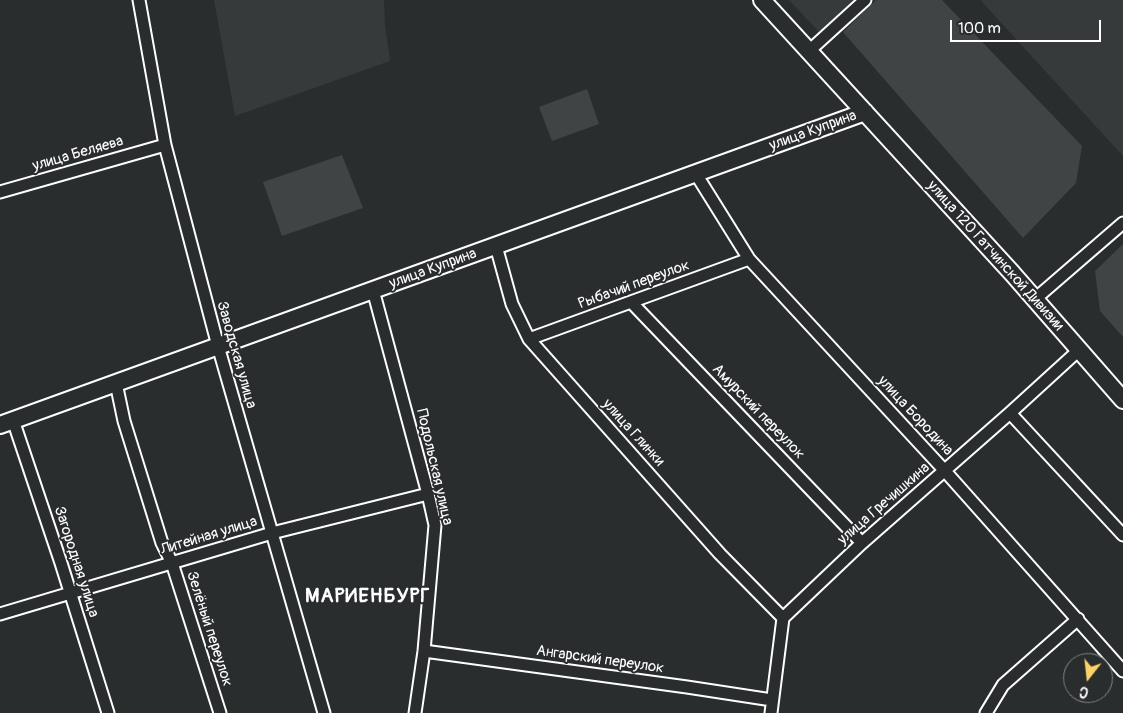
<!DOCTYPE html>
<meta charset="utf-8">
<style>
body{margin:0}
#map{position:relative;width:1123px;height:713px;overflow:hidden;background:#2a2d2e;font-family:Pangolin,sans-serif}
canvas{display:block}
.north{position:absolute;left:1063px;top:653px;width:50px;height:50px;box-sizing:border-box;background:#2a2d2e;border:1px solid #7f8182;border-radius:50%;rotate:196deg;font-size:14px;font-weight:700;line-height:20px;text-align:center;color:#fff}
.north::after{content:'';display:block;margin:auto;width:18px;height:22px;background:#ffd166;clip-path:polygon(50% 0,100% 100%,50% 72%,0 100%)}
.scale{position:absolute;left:950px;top:20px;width:151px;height:22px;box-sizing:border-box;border:2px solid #fff;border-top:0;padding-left:6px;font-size:15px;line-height:18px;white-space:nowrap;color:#fff;-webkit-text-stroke:4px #2a2d2e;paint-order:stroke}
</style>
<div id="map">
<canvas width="1123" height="713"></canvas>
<div class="north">С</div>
<div class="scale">100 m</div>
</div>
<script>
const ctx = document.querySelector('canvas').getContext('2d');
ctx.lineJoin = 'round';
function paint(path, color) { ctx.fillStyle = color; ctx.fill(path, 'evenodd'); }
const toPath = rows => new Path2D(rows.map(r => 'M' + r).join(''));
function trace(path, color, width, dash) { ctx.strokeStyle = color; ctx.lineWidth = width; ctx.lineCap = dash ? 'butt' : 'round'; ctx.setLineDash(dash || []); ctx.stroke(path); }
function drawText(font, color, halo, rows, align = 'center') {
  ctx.font = font + ' Pangolin,sans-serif'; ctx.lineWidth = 4; ctx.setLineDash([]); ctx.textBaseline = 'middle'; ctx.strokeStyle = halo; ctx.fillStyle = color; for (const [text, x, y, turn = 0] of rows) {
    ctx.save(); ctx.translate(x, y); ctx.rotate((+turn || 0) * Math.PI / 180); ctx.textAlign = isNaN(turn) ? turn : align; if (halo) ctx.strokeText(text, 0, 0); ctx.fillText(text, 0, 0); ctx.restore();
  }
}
paint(toPath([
 [214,0,384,0,385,25,390,61,235,116],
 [789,0,859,0,821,34],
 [981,0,1123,0,1123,156,983,3]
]), '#373a3b');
paint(toPath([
 [876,0,942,0,1082,146,1076,183,1023,238,843,32],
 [587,89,599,124,552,141,539,107],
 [342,155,363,208,282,236,263,182],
 [1123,244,1123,337,1100,311,1095,271]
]), '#414445');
const street = toPath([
 [139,0,165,145,218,346,324,713],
 [809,51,865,0],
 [696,174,749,259,945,471,1123,671],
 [0,192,165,145],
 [496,246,512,304,529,339,720,554,783,618],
 [373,290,428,494,435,525,424,651,415,713],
 [1035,299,1123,223],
 [631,302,862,543],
 [529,339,749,259],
 [116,383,124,421,162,543,172,563,220,713],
 [1010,413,1123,535],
 [13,420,61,563,108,713],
 [0,614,272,533,428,494],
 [424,651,687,687,772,700],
 [771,713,783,618,862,543,1010,413,1079,350],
 [986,713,1003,685,1078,619]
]);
const secondary = toPath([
 [762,0,1012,273,1123,400],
 [0,425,865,112]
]);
trace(street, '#fff', 15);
trace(secondary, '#fff', 20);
trace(street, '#2a2d2e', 11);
trace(secondary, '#2a2d2e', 16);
drawText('15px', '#fff', '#2a2d2e', [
 ["улица Куприна",813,131,-20],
 ["улица Беляева",78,154,-16],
 ["улица 120 Гатчинской Дивизии",995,256,48],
 ["улица Куприна",433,269,-20],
 ["Рыбачий переулок",634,285,-20],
 ["Заводская улица",236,355,74],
 ["Амурский переулок",758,412,46],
 ["улица Бородина",915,416,47],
 ["улица Глинки",633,433,48],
 ["Подольская улица",434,467,77],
 ["улица Гречишкина",884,504,-41],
 ["Литейная улица",209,536,-17],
 ["Загородная улица",76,562,72],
 ["Зелёный переулок",209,629,72],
 ["Ангарский переулок",600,660,8]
]);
ctx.letterSpacing = '1px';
drawText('bold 20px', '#fff', '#2a2d2e', [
 ["МАРИЕНБУРГ",368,597]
]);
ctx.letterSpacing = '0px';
</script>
